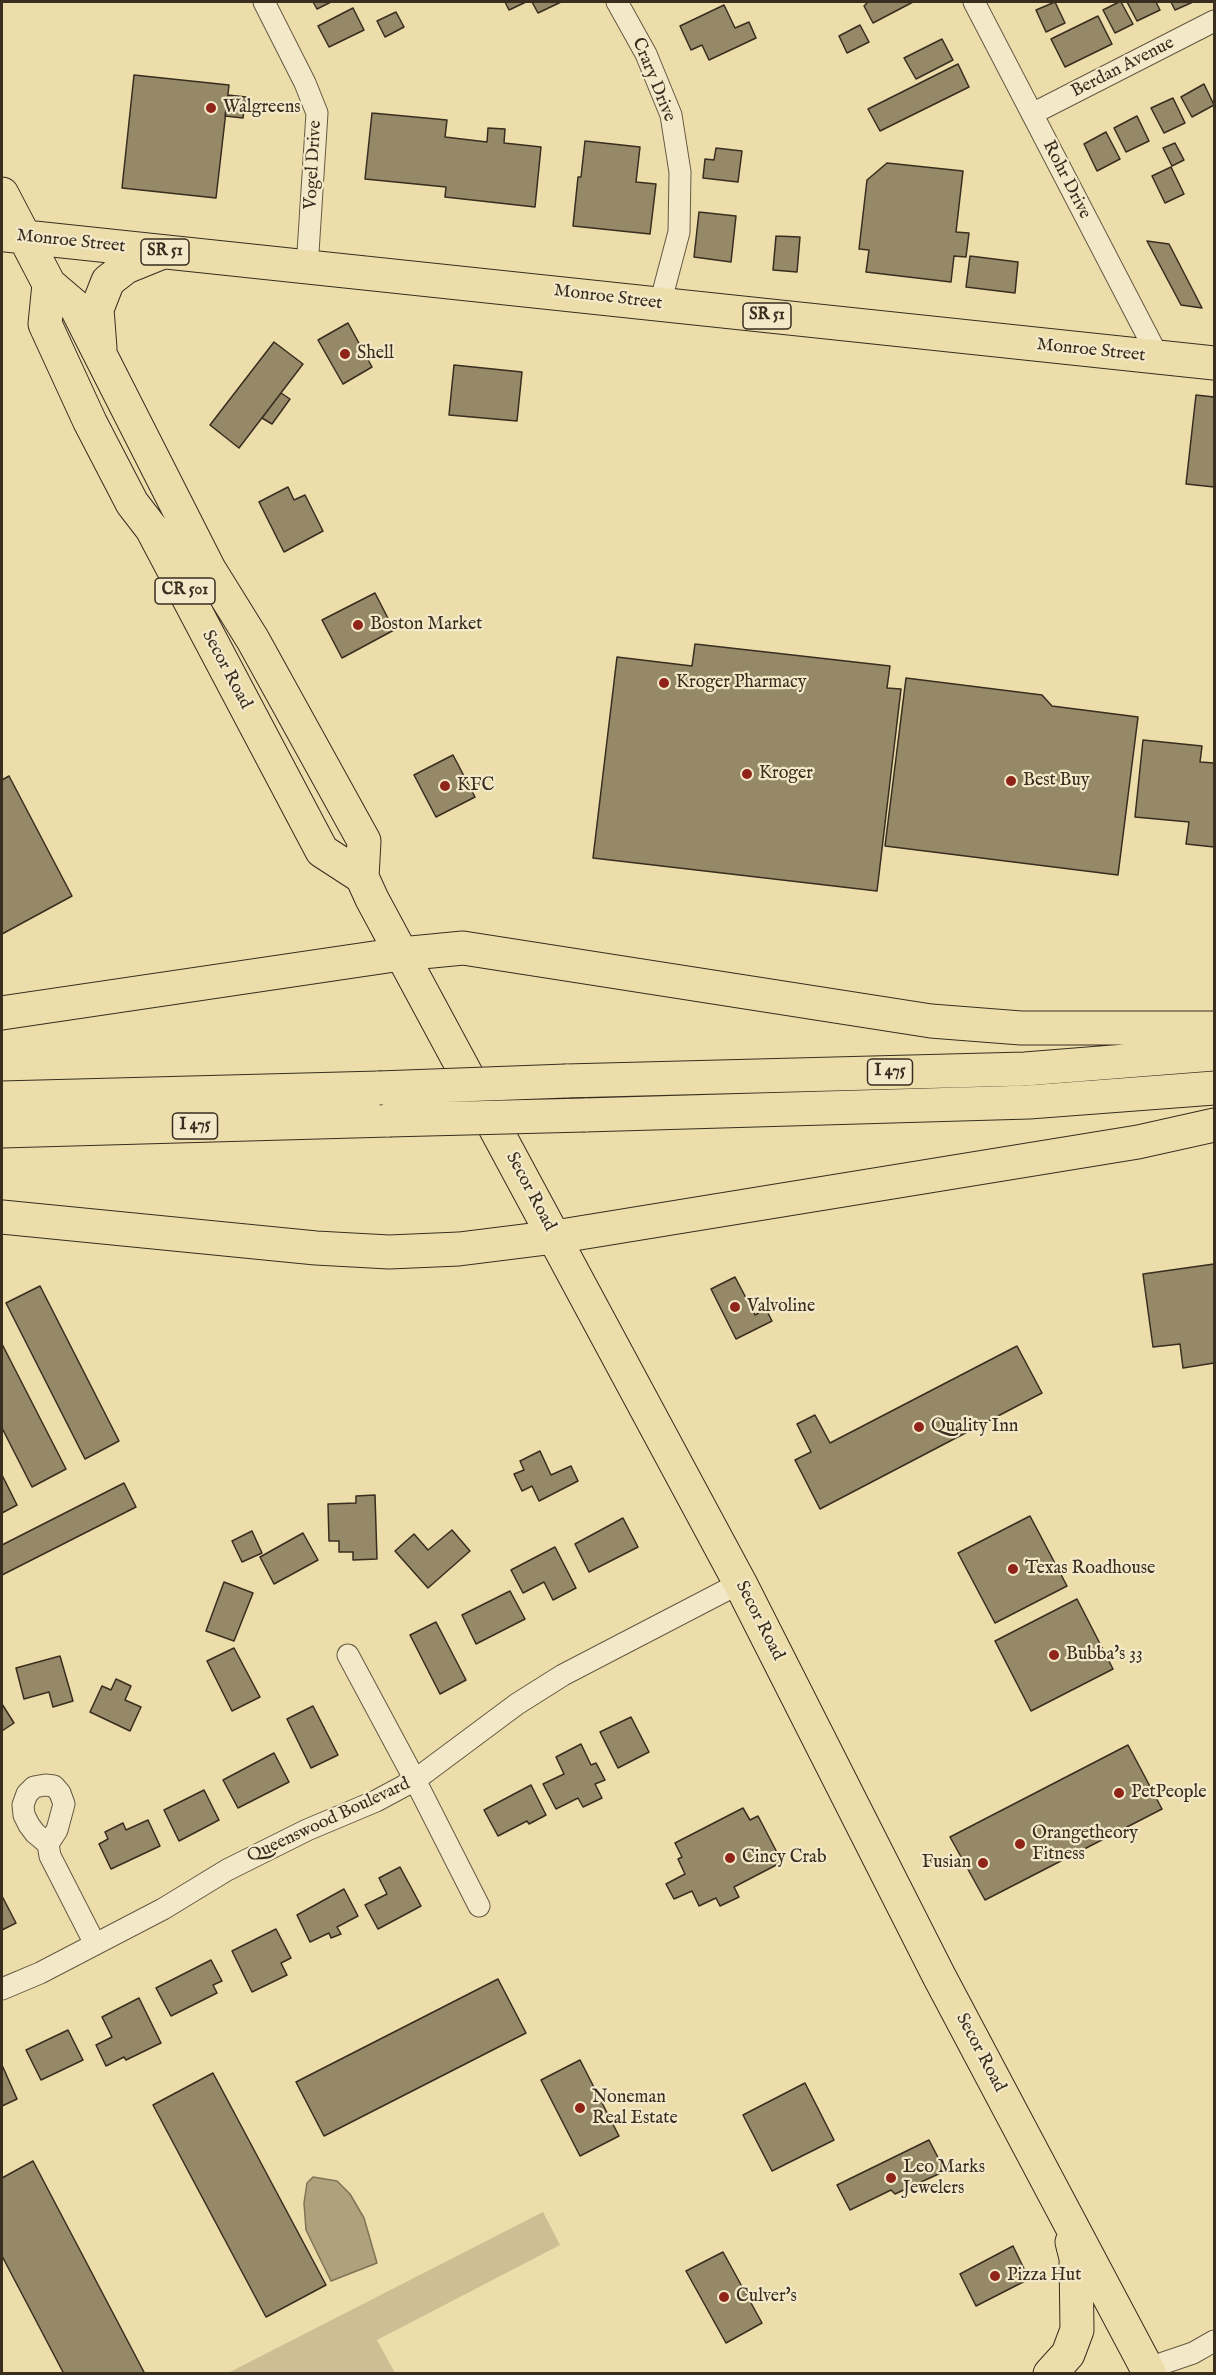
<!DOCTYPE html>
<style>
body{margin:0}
#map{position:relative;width:1216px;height:2375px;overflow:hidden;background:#ecddab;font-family:"IM FELL English",serif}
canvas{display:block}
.frame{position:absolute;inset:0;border:3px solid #382d1f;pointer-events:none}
</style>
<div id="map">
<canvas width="1216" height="2375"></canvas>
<div class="frame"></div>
</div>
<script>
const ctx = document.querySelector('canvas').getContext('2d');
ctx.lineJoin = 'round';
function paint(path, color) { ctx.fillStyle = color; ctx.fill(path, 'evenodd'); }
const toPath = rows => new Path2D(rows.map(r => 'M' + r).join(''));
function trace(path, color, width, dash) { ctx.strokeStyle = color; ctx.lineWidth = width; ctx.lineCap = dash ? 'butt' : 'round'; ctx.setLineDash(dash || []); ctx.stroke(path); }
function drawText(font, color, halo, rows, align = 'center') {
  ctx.font = font + ' "IM FELL English",serif'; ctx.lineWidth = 4.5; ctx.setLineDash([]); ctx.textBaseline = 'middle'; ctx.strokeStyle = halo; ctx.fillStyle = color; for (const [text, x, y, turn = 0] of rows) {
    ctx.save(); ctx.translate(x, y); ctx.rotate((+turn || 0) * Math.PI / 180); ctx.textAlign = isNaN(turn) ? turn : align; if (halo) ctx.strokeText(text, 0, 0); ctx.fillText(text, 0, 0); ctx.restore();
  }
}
paint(toPath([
 [543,2212,560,2245,377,2340,395,2373,228,2373]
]), '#cdbf93');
const water = toPath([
 [313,2177,337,2181,350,2194,364,2218,377,2263,331,2281,306,2230,304,2203,307,2183,313,2177]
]);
paint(water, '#afa17b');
trace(water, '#7f7356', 1.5);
const building = toPath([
 [313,2,331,2,317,9,313,2],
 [505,2,526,2,509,10,505,2],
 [532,2,561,2,538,13,532,2],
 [866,2,913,2,873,23,864,6,867,3,866,2],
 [1055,2,1065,23,1046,32,1036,10,1055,2],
 [1119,2,1121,2,1133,24,1115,33,1103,10,1119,2],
 [1127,2,1156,2,1160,10,1137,21,1127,2],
 [1171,2,1193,2,1175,10,1171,2],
 [724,5,735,28,749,22,756,38,709,60,702,45,691,50,680,26,724,5],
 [353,8,364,30,329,47,318,26,353,8],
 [396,12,404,27,385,37,377,21,396,12],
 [1098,16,1112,44,1065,67,1051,39,1098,16],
 [860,25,869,42,847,53,839,36,860,25],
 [942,39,953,60,916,79,904,58,942,39],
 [958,64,969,87,880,131,868,109,958,64],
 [134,75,229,85,216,198,122,188,134,75],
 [1204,84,1214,105,1192,117,1181,97,1204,84],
 [228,95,246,97,243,118,225,116,228,95],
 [1173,98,1185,123,1164,133,1151,108,1173,98],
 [372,113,447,120,445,137,487,142,488,128,505,129,504,143,541,147,535,207,445,197,446,187,365,179,372,113],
 [1137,116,1149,141,1126,152,1114,128,1137,116],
 [1106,132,1120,159,1097,171,1084,144,1106,132],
 [585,141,640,147,636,182,656,184,650,234,573,226,578,177,581,177,585,141],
 [1175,143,1184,160,1172,166,1163,148,1175,143],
 [716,148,742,151,738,182,703,178,705,159,714,160,716,148],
 [887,163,963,171,956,232,969,233,966,257,954,256,951,282,866,272,869,250,859,249,867,180,887,163],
 [1171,167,1184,194,1165,203,1152,176,1171,167],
 [699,212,736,216,731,262,694,257,699,212],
 [776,236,800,237,797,272,773,270,776,236],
 [1147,241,1169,244,1202,308,1181,305,1147,241],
 [970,256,1018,262,1015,293,966,287,970,256],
 [348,323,372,367,343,384,318,340,348,323],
 [274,342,303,364,239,448,210,425,274,342],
 [454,365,522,372,517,421,449,415,454,365],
 [281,393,290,399,272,424,262,418,281,393],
 [1196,395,1214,397,1214,487,1186,484,1196,395],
 [288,487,294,500,305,495,323,531,284,552,259,502,288,487],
 [375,593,394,630,342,658,322,620,375,593],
 [695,644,890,666,887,688,901,689,877,891,593,858,617,657,692,666,695,644],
 [906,678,1042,695,1052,706,1138,717,1118,875,885,846,906,678],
 [1143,740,1202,746,1200,762,1214,763,1214,847,1186,844,1189,822,1135,817,1143,740],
 [453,755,475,797,436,817,414,775,453,755],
 [9,776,72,896,2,934,2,780,9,776],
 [1214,1264,1214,1363,1183,1368,1180,1344,1153,1347,1143,1274,1214,1264],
 [735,1277,755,1315,766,1309,772,1321,736,1339,711,1289,735,1277],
 [40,1286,119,1441,85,1459,6,1303,40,1286],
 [2,1344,66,1469,32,1487,2,1428,2,1344],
 [1017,1346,1042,1393,820,1509,795,1460,811,1452,797,1424,815,1415,830,1443,1017,1346],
 [540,1451,551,1475,571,1466,578,1481,539,1501,532,1486,522,1491,514,1474,524,1470,520,1461,540,1451],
 [2,1475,17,1505,2,1513,2,1475],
 [124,1483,136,1507,2,1575,2,1545,124,1483],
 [375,1495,377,1559,353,1560,353,1552,339,1552,339,1541,329,1541,328,1504,356,1503,356,1496,375,1495],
 [1030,1516,1067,1586,995,1623,958,1553,1030,1516],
 [623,1518,638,1547,589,1572,575,1544,623,1518],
 [452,1530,470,1551,428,1588,395,1551,414,1534,428,1550,452,1530],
 [252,1531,262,1553,242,1562,232,1541,252,1531],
 [303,1533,318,1560,274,1584,260,1557,303,1533],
 [555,1547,576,1588,553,1600,544,1582,523,1593,511,1570,555,1547],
 [224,1582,253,1593,234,1641,206,1631,224,1582],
 [510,1591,525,1619,476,1644,462,1615,510,1591],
 [1077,1599,1113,1669,1031,1711,995,1641,1077,1599],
 [436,1622,466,1680,440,1694,410,1635,436,1622],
 [234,1648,260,1697,232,1711,207,1661,234,1648],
 [60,1656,73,1701,53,1707,49,1692,24,1699,16,1668,60,1656],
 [116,1679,131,1686,125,1700,141,1707,130,1731,90,1712,102,1686,111,1690,116,1679],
 [2,1704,14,1723,2,1731,2,1704],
 [313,1706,338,1755,311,1768,287,1719,313,1706],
 [631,1717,649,1752,618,1768,600,1732,631,1717],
 [581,1744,591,1765,596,1763,605,1780,595,1784,602,1798,583,1807,578,1798,556,1809,543,1784,564,1774,556,1757,581,1744],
 [1128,1745,1162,1809,985,1900,950,1837,1128,1745],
 [274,1753,289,1782,238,1808,223,1780,274,1753],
 [531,1785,546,1815,529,1824,527,1821,498,1836,484,1810,531,1785],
 [204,1790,219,1820,179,1841,164,1810,204,1790],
 [743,1808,750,1820,758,1816,782,1862,734,1887,739,1897,720,1906,716,1898,699,1906,692,1891,674,1899,666,1884,685,1874,678,1859,682,1857,675,1843,743,1808],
 [148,1820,160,1846,111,1869,99,1844,108,1839,105,1832,123,1823,126,1830,148,1820],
 [400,1867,421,1906,378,1929,365,1905,387,1894,379,1878,400,1867],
 [344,1889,358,1916,337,1927,341,1934,331,1938,329,1933,310,1942,297,1915,344,1889],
 [2,1896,16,1923,2,1930,2,1896],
 [276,1929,291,1958,281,1963,287,1975,252,1992,232,1951,276,1929],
 [211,1960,222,1981,213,1985,217,1993,171,2016,156,1988,211,1960],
 [498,1979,526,2033,324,2136,296,2082,498,1979],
 [139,1998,161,2043,126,2060,124,2057,106,2066,96,2045,112,2037,102,2017,139,1998],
 [68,2030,83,2060,41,2080,26,2050,68,2030],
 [580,2060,619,2136,580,2156,541,2080,580,2060],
 [2,2065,17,2099,2,2106,2,2065],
 [213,2073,326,2285,266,2317,153,2105,213,2073],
 [805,2083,834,2140,772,2171,743,2115,805,2083],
 [929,2140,945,2171,895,2194,891,2190,850,2210,837,2185,929,2140],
 [33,2161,145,2374,64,2374,2,2256,2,2178,33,2161],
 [1013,2246,1029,2279,976,2306,960,2274,1013,2246],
 [723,2252,762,2323,726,2343,686,2271,723,2252]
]);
paint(building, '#968968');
trace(building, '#382d1f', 1.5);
const street = toPath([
 [264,2,305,83,317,113,307,268],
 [617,2,646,54,671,115,680,172,679,232,660,304],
 [974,2,1159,358],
 [1032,114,1214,21],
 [348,1655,415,1780,479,1906],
 [48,1844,35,1833,29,1825,24,1815,23,1805,27,1794,34,1787,45,1785,54,1786,60,1793,64,1804,57,1830,48,1844,50,1856,95,1944],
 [2,1989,40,1973,163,1909,227,1870,307,1830,376,1801,415,1780,517,1704,563,1675,740,1583],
 [1146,2369,1193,2353,1214,2341]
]);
const primary = toPath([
 [2,194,49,284,76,307,209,569,253,640,364,841,362,877,372,899,740,1583,939,1976,1150,2374],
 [6,235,1214,363],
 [49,284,45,324,90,422,132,503,152,529,322,851,362,877],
 [100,348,97,309,108,281,126,267,163,252],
 [1050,2374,1068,2354,1077,2330,1076,2258,1072,2242]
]);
const highway = toPath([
 [2,1013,401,954,463,948,931,1021,1021,1028,1214,1028],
 [566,1081,1025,1069,1214,1054],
 [2,1098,379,1088],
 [585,1115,1029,1102,1214,1088],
 [2,1131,389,1120],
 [2,1217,316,1248,389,1252,459,1249,555,1237,1138,1142,1214,1125]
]);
trace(street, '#655942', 23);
trace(primary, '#382d1f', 35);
trace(highway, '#382d1f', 35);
trace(street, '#f3e9c8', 21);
trace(primary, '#ecddab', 33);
trace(highway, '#ecddab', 33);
const highwayBridge = toPath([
 [379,1088,566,1081],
 [389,1120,585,1115]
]);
trace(highwayBridge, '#382d1f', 35, []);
trace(highwayBridge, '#ecddab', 33);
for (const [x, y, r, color] of [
 [211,108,6,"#8f2418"],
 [345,354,6,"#8f2418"],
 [358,625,6,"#8f2418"],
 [664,683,6,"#8f2418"],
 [747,774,6,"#8f2418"],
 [1011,781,6,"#8f2418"],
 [445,786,6,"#8f2418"],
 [735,1307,6,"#8f2418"],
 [919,1427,6,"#8f2418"],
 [1013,1569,6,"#8f2418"],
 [1054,1655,6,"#8f2418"],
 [1119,1793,6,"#8f2418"],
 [1020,1844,6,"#8f2418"],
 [730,1858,6,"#8f2418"],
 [983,1863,6,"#8f2418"],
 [580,2108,6,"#8f2418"],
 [891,2178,6,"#8f2418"],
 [995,2276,6,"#8f2418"],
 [724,2297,6,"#8f2418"]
]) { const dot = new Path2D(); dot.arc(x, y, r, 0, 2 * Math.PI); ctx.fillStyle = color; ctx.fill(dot); trace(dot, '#f3e9c8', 2); }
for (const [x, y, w] of [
 [165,252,48],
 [767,316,48],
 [185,591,60],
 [890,1072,45],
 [195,1126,45]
]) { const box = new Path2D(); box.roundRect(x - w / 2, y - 13, w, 26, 4.5); ctx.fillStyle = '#f3e9c8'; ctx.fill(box); trace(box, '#382d1f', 1.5); }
drawText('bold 16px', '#382d1f', null, [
 ["SR 51",165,252],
 ["SR 51",767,316],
 ["CR 501",185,591],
 ["I 475",890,1072],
 ["I 475",195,1126]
]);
drawText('18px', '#382d1f', '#f3e9c8', [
 ["Berdan Avenue",1123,68,-27],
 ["Crary Drive",653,80,68],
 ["Vogel Drive",314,165,-87],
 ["Rohr Drive",1066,180,63],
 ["Monroe Street",71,242,6],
 ["Monroe Street",608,298,7],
 ["Monroe Street",1091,351,6],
 ["Secor Road",226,670,62],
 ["Secor Road",530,1192,62],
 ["Secor Road",759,1621,63],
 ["Queenswood Boulevard",329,1821,-25],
 ["Secor Road",980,2053,62]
]);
drawText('18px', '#382d1f', '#f3e9c8', [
 ["Walgreens",223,108],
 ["Shell",357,354],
 ["Boston Market",370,625],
 ["Kroger Pharmacy",676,683],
 ["Kroger",759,774],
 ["Best Buy",1023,781],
 ["KFC",457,786],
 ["Valvoline",747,1307],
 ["Quality Inn",931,1427],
 ["Texas Roadhouse",1025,1569],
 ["Bubba's 33",1066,1655],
 ["PetPeople",1131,1793],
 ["Orangetheory",1032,1834],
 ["Fitness",1032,1855],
 ["Cincy Crab",742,1858],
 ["Fusian",971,1863,"right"],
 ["Noneman",592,2098],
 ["Real Estate",592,2119],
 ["Leo Marks",903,2168],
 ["Jewelers",903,2189],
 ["Pizza Hut",1007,2276],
 ["Culver's",736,2297]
], 'left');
</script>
